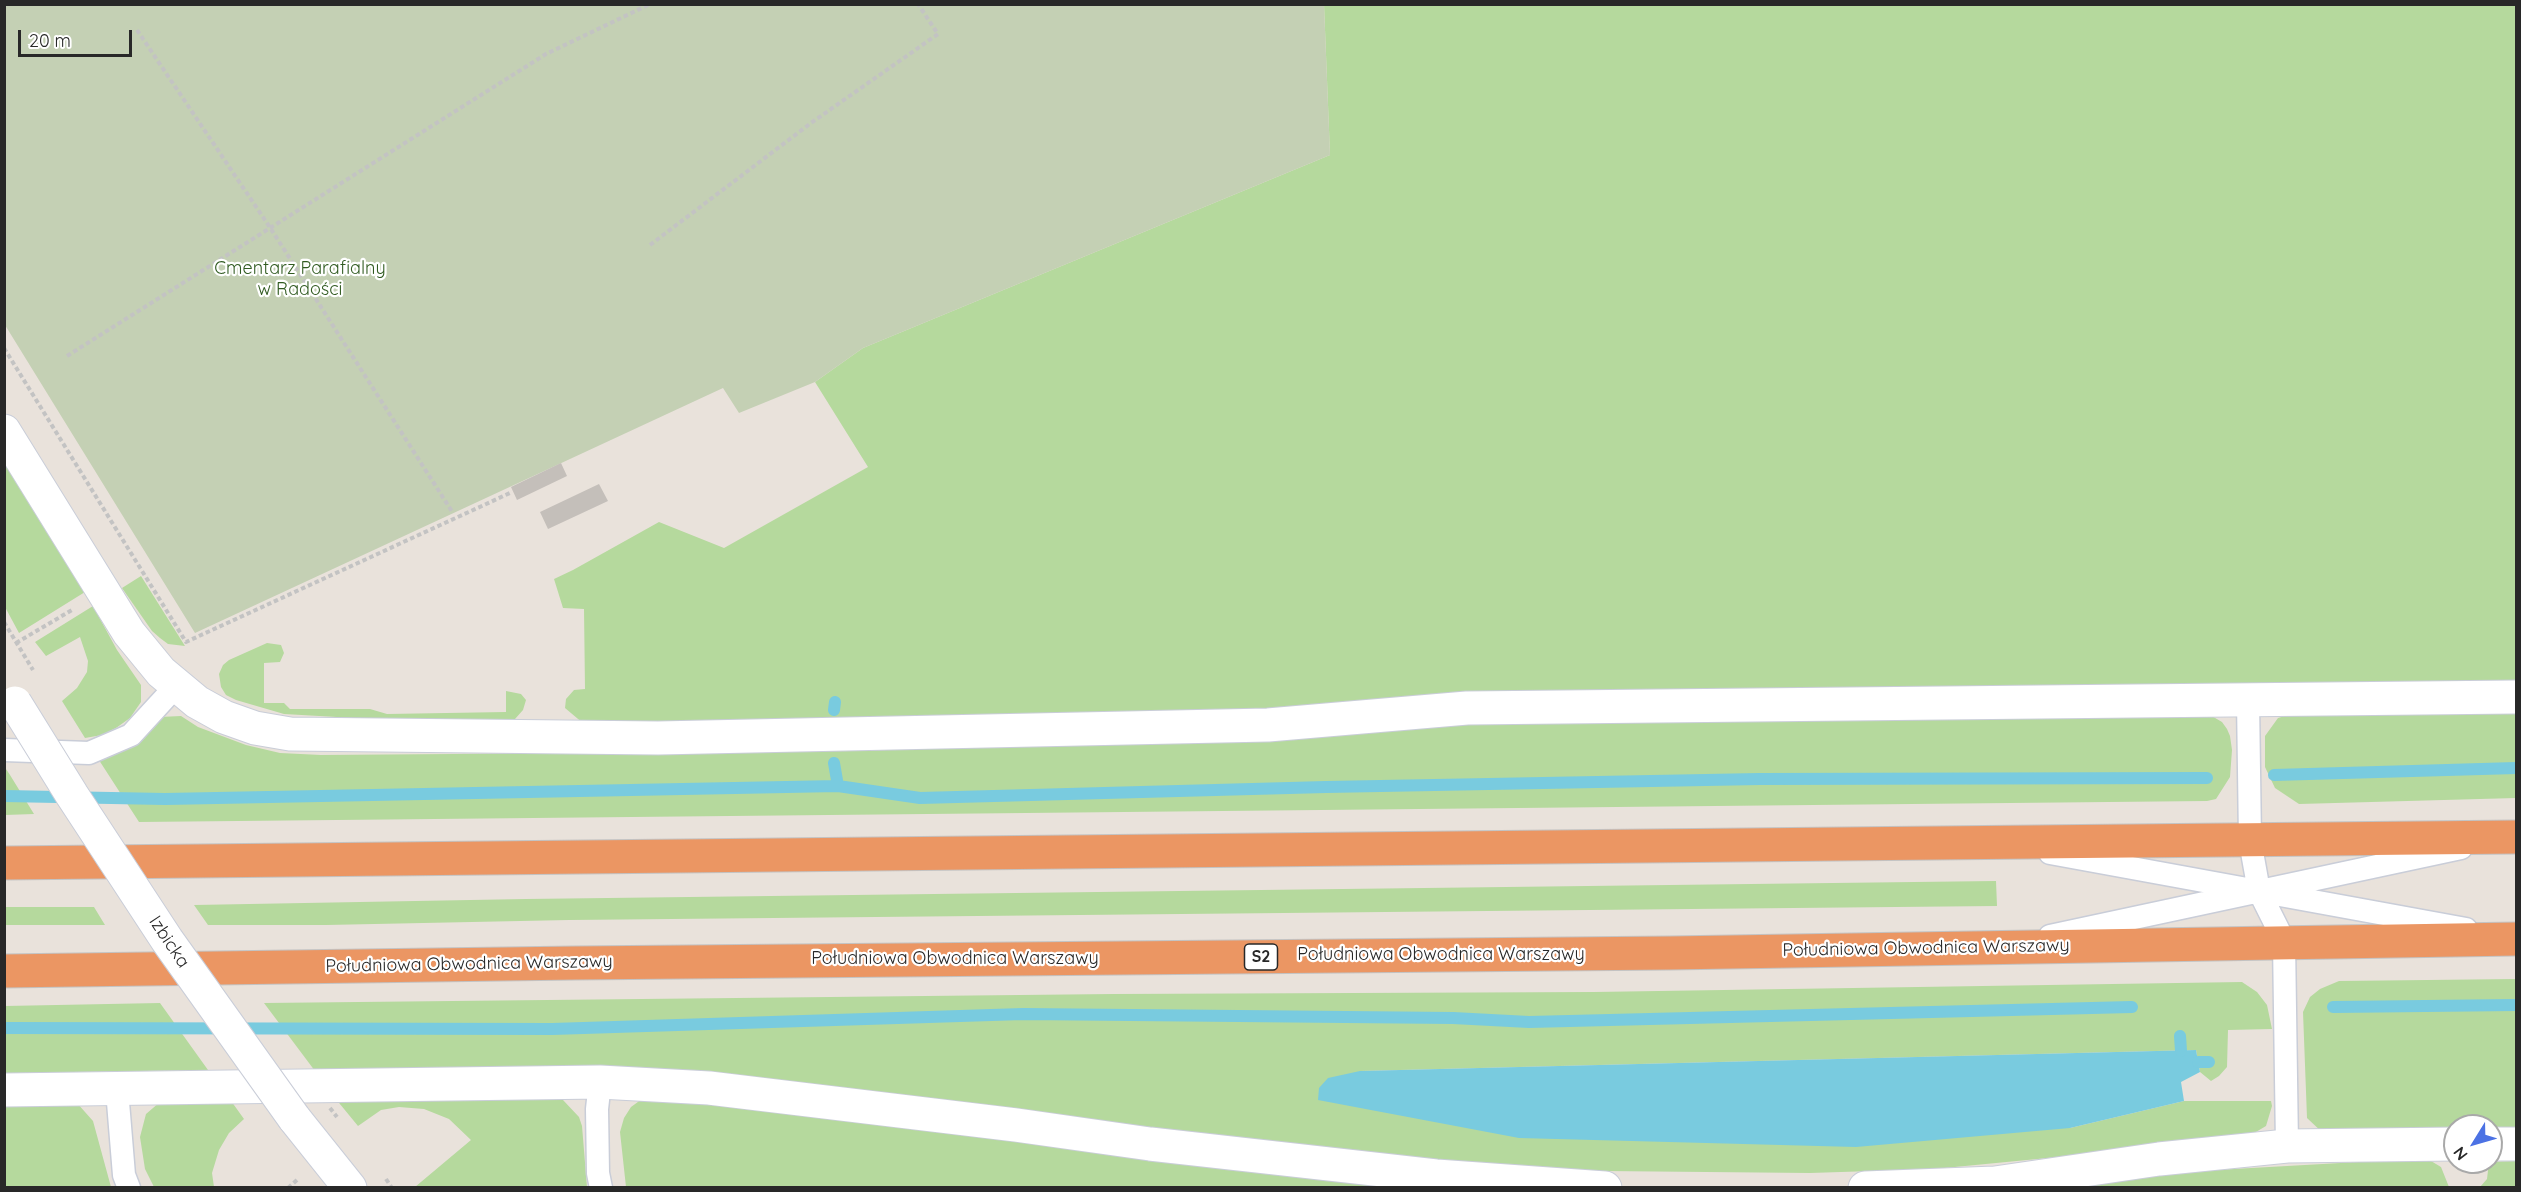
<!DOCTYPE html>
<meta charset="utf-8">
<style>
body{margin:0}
#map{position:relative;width:2521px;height:1192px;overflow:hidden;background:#e9e2db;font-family:Quicksand,sans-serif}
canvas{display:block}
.frame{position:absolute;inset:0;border:6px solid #282828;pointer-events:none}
.north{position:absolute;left:2443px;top:1114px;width:60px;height:60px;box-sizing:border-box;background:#fff;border:2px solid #a9a9a9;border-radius:50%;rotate:233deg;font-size:16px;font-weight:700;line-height:24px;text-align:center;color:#282828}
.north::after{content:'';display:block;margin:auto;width:21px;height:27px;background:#4c72e4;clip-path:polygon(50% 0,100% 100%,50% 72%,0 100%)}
.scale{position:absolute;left:18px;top:30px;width:114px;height:27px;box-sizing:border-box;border:3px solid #282828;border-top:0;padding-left:8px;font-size:18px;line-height:21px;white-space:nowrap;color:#282828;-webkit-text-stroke:4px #fff;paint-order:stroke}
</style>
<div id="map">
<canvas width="2521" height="1192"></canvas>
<div class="frame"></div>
<div class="north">N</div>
<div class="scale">20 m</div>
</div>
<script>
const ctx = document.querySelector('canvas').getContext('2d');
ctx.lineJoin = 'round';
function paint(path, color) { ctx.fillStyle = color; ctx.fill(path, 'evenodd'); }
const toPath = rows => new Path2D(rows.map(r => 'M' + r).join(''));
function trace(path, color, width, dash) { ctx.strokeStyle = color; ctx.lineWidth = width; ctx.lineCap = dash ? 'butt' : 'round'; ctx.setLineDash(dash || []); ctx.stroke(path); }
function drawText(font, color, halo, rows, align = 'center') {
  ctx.font = font + ' Quicksand,sans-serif'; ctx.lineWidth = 4.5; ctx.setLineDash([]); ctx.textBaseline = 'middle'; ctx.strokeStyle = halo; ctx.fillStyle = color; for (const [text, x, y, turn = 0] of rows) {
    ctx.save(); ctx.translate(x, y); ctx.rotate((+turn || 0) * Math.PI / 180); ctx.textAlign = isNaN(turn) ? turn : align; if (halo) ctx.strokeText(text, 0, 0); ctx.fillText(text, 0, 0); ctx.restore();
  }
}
paint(toPath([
 [1324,5,2516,5,2516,683,1763,689,1440,694,1308,707,1078,715,584,724,565,708,566,699,574,690,585,689,584,609,563,608,554,579,573,570,659,522,724,548,868,467,815,382,863,348,1330,155],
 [4,463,85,592,19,633,5,607],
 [141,576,185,646,168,644,160,638,152,631,122,588],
 [93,606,117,650,141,685,141,702,130,718,116,728,102,735,85,738,62,701,77,688,87,672,88,661,80,637,46,656,35,642],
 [267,643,281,645,284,653,280,662,264,663,264,703,284,703,290,709,370,709,387,714,506,712,506,691,521,694,526,700,523,710,515,719,504,722,372,719,284,714,236,700,226,695,221,687,219,674,223,665,229,660],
 [2516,711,2516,798,2299,804,2275,788,2265,767,2265,736,2278,718,2288,715],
 [2210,715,2222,722,2227,729,2230,736,2232,750,2230,777,2216,799,2207,801,139,822,97,757,160,717,181,716,198,727,246,745,280,753,321,755,853,751,1260,739,1495,722],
 [4,766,10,775,34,814,5,815],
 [1996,881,1997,906,569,920,326,925,208,925,194,905,526,899],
 [5,907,94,907,105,925,5,925],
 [2516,979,2516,1129,2491,1129,2491,1126,2455,1126,2455,1130,2324,1134,2307,1118,2303,1012,2310,997,2320,989,2339,981],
 [2242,982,2257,992,2267,1005,2272,1029,2228,1030,2227,1067,2219,1076,2211,1081,2200,1072,2196,1050,1360,1071,2070,1128,2184,1101,2271,1101,2272,1106,2266,1126,2244,1139,1934,1169,1810,1173,1499,1170,704,1072,315,1071,264,1003,1114,994,1594,992],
 [160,1003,208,1070,5,1073,5,1006],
 [546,1095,563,1100,579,1117,582,1126,587,1187,415,1187,471,1140,449,1119,424,1109,399,1107,381,1110,358,1126,335,1098],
 [229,1098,244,1119,229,1133,219,1150,212,1173,214,1187,154,1187,145,1169,140,1137,146,1114,160,1102],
 [642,1099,697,1099,1397,1187,626,1187,620,1132,624,1118,631,1107],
 [4,1103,77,1103,93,1121,111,1187,5,1187],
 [2412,1159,2431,1161,2441,1167,2449,1187,2069,1188,2180,1172],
 [2516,1161,2516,1187,2458,1187,2480,1187,2487,1179,2489,1162]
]), '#b5d99d');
paint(toPath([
 [5,5,1324,5,1330,155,863,348,815,382,739,413,723,388,195,633,5,325]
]), '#c4d0b4');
paint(toPath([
 [2196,1050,2200,1072,2181,1082,2184,1101,2070,1128,1856,1147,1519,1138,1318,1100,1319,1088,1328,1078,1360,1071]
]), '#79cbdf');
trace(toPath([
 [834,710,835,702],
 [2274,775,2516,768],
 [838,786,920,798,1326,787,1760,779,2207,778],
 [4,796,165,799,838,786,834,763],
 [2333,1007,2516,1005],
 [4,1028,552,1029,1023,1014,1453,1018,1529,1022,2132,1007],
 [2180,1036,2181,1051],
 [2198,1062,2209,1062]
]), '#79cbdf', 12);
paint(toPath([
 [561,463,567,476,517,500,511,487],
 [599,484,608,501,548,529,540,512]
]), '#c4bfba');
const service = toPath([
 [2248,700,2250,841,2259,891,2284,941,2287,1146],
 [4,750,89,753,131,735,176,686],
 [2050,853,2466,929],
 [2050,936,2461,848],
 [600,1082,597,1109,598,1173,601,1188],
 [117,1090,124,1175,129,1188]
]);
const minor = toPath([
 [4,431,129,633,161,672,197,702,224,717,255,728,290,734,658,738,1268,725,1467,708,2516,697],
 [4,1090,600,1082,709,1088,1016,1125,1150,1144,1436,1176,1605,1188],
 [2491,1144,2516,1144],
 [1865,1188,1995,1183,2159,1159,2287,1146,2455,1144]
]);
const tertiary = toPath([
 [294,1118,350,1188]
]);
const motorway = toPath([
 [4,863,2516,837],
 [4,971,575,963,1670,953,2516,939]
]);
trace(service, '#c9cdd8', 25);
trace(minor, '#c9cdd8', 35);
trace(tertiary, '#c9cdd8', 35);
trace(motorway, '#c3c3c3', 35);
trace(toPath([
 [137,30,271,229,453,513],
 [650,245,811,123,938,34,918,4],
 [4,348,186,642,510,493],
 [67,356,546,54,650,4],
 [4,622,33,670],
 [16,643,72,610],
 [386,1179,392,1188],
 [288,1188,297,1180]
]), '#c3c3c3', 4, [4.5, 3]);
trace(service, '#fff', 22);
trace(minor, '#fff', 33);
trace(tertiary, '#fff', 33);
trace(motorway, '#eb9663', 33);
const tertiaryBridge = toPath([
 [15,703,72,795,167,940,294,1118]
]);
trace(tertiaryBridge, '#c9cdd8', 35, []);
trace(toPath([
 [330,1108,337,1117]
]), '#c3c3c3', 4, [4.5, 3]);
trace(tertiaryBridge, '#fff', 33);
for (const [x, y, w] of [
 [1261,957,33]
]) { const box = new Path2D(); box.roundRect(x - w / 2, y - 13, w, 26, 4.5); ctx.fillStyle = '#fff'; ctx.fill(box); trace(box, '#282828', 1.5); }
drawText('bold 16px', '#282828', null, [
 ["S2",1261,957]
]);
drawText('18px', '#315b21', '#fff', [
 ["Cmentarz Parafialny",300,269],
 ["w Radości",300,290]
]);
drawText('18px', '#282828', '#fff', [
 ["Izbicka",169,942,56],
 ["Południowa Obwodnica Warszawy",1926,948,-1],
 ["Południowa Obwodnica Warszawy",1441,955],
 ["Południowa Obwodnica Warszawy",955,959],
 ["Południowa Obwodnica Warszawy",469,964,-1]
]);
</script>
